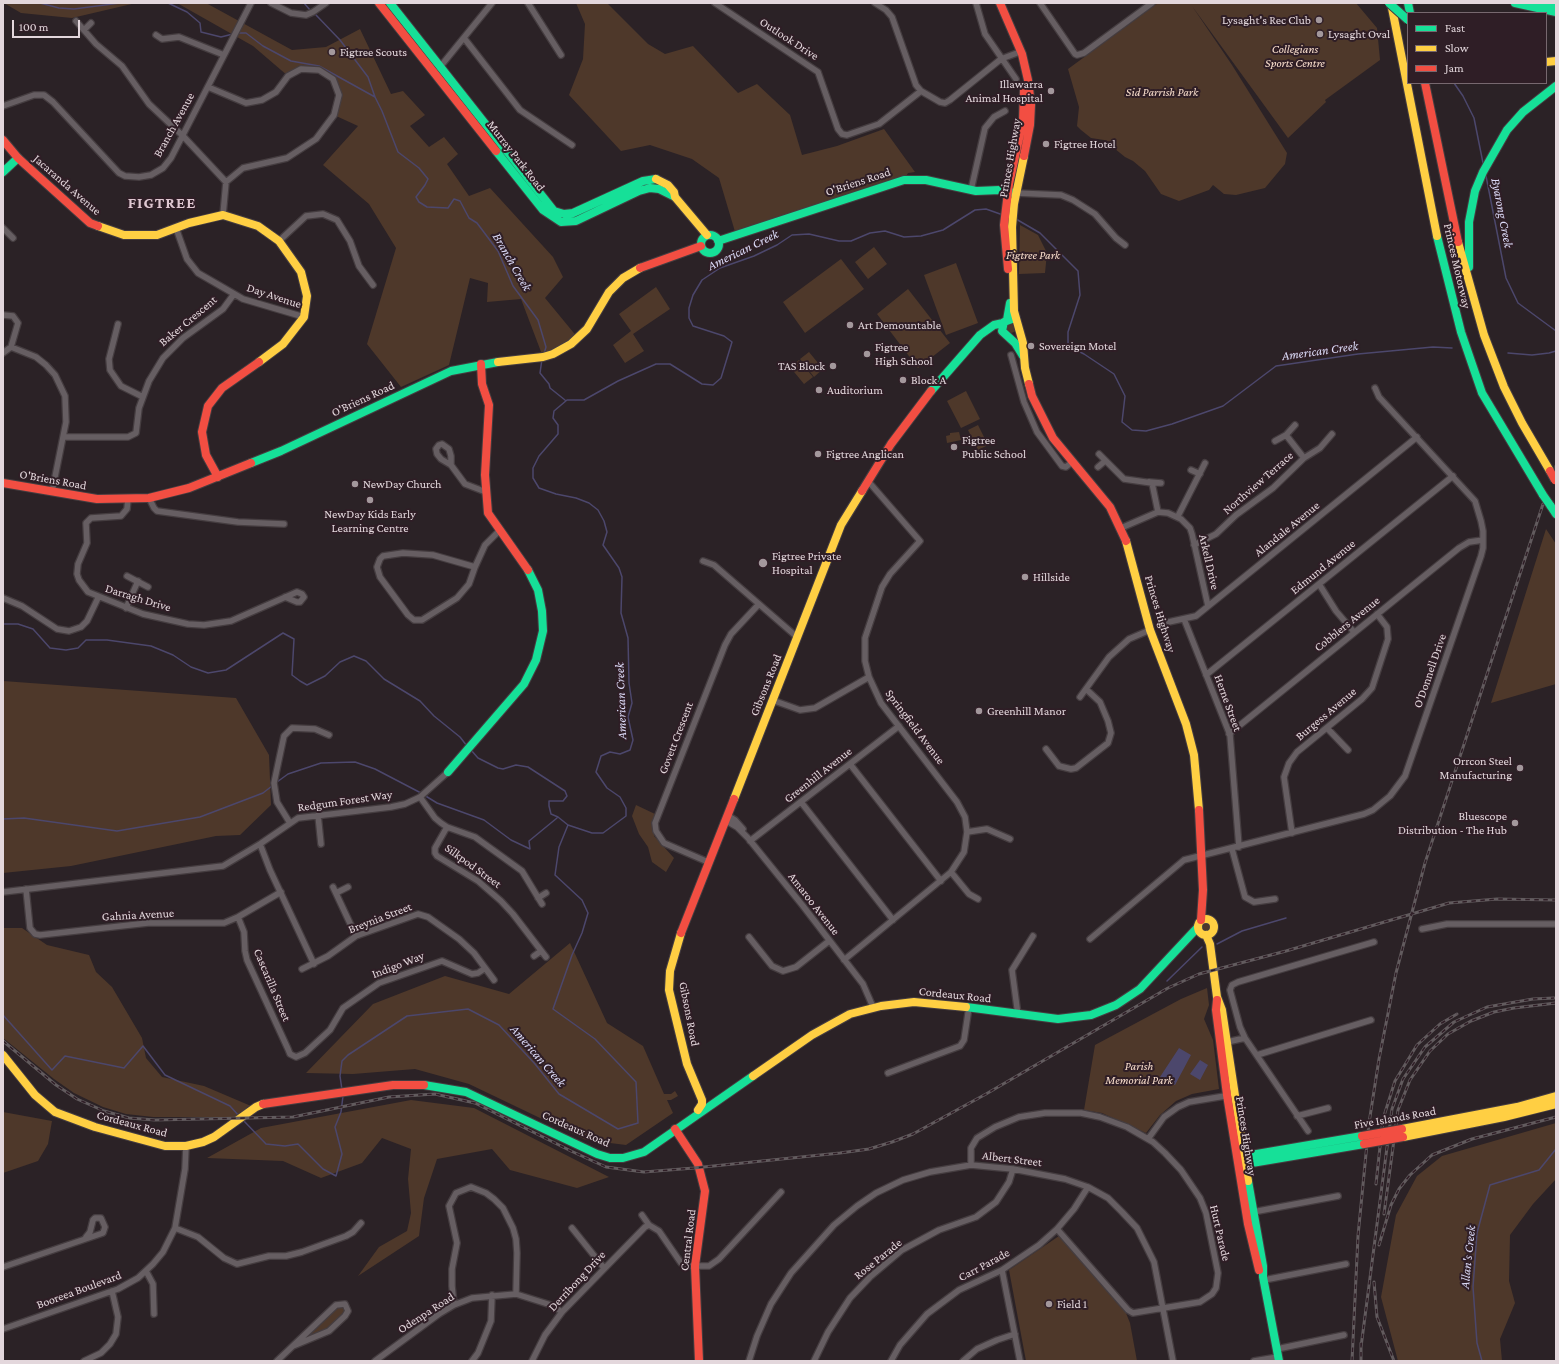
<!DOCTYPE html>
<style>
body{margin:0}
#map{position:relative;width:1559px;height:1364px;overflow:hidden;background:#2b2226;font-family:"Crimson Pro",serif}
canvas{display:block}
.frame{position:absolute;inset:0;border:4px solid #e3d7dc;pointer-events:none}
.legend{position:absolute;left:1407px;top:12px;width:140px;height:72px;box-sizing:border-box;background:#2f1e26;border:1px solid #77686f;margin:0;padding:5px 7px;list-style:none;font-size:12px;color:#e3d7dc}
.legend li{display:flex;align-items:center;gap:8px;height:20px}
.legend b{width:20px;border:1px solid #77686f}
.scale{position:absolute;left:12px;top:20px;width:68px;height:18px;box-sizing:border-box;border:2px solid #e3d7dc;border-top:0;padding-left:5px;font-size:12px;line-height:14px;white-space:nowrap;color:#e3d7dc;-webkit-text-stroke:3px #2f1e26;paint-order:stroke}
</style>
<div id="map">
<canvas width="1559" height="1364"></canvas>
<div class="frame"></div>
<ul class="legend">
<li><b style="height:5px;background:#16e098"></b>Fast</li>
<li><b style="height:5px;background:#ffcf43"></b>Slow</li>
<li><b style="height:5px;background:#f24e42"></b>Jam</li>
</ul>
<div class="scale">100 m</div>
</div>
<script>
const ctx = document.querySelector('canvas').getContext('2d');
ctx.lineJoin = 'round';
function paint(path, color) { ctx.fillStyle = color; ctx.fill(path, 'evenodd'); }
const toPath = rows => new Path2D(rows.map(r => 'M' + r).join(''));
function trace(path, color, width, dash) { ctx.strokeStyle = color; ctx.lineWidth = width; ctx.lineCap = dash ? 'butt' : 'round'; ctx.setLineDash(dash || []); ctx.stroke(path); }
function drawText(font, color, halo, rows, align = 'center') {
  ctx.font = font + ' "Crimson Pro",serif'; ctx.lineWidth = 4; ctx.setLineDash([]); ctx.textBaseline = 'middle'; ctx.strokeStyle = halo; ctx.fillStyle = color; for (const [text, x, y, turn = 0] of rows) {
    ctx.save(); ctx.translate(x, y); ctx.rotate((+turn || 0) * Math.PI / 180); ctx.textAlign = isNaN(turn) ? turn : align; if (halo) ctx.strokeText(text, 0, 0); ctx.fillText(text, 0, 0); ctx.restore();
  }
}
paint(toPath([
 [4,3,136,3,72,18,21,13],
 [177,3,206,3,292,50,326,47,360,29,391,94,403,91,425,115,410,126,429,147,444,137,458,154,447,164,469,196,490,188,553,257,563,277,545,298,578,338,543,357,521,299,487,302,488,283,470,278,449,365,401,387,367,344,396,248,369,204,323,165,358,126,334,115,339,95,333,79,319,70,301,69,288,76,253,46],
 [576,3,607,3,648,44,665,54,693,46,738,93,757,84,790,115,802,155,837,146,884,129,915,172,908,173,904,180,736,235,719,178,692,159,650,145,621,151,569,95,583,59,585,24],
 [1158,3,1356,3,1377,28,1380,60,1325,100,1326,102,1288,138,1192,6,1232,65,1287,153,1285,164,1265,188,1236,195,1224,194,1213,185,1209,190,1179,201,1161,194,1145,171,1133,161,1125,157,1104,140,1091,138,1081,130,1077,126,1079,107,1068,69],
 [1020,225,1038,235,1047,253,1045,273,1019,274],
 [874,247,887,264,868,279,855,262],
 [841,259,864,289,805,333,783,302],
 [956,263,978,323,946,335,924,275],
 [656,287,670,309,633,334,644,351,625,363,613,345,631,331,619,314],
 [908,289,950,343,918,368,877,314],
 '1006 328a5 5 0 1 1 10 0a5 5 0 1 1-10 0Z',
 [809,352,823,369,814,377,800,359],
 [799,360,813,377,804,384,790,367],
 [966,391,980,419,961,428,947,401],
 [978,425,988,445,978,450,968,430],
 [959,432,961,440,947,443,946,436,950,435,950,433],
 [1546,529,1556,544,1556,684,1491,703],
 [3,681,236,698,269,755,271,805,240,835,216,836,71,866,3,873],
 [636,805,655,814,654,836,674,858,666,872,652,862,648,847,639,834,632,816],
 '1201 927a5 5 0 1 1 10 0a5 5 0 1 1-10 0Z',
 [3,928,22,928,47,945,89,955,96,972,112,987,142,1038,146,1058,162,1077,204,1086,251,1106,236,1117,153,1117,126,1114,103,1107,74,1093,54,1079,3,1038],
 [570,943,607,1023,643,1046,664,1094,671,1094,675,1091,678,1096,671,1100,667,1100,673,1113,626,1145,586,1140,469,1084,415,1069,353,1074,306,1073,373,1004,445,976,509,994],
 [1207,988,1209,1005,1204,1019,1213,1040,1219,1089,1192,1094,1176,1101,1160,1115,1146,1133,1102,1113,1084,1110,1095,1045,1181,999],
 [411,1100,474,1108,609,1177,577,1188,510,1170,492,1149,437,1159,424,1198,419,1236,358,1276,379,1247,407,1231,411,1213,408,1179,411,1149,382,1138,362,1163,321,1178,283,1161,207,1158,261,1128],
 [3,1112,52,1121,48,1144,38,1161,3,1173],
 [1556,1123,1556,1179,1533,1204,1510,1235,1509,1281,1515,1303,1500,1339,1502,1361,1398,1361,1381,1297,1396,1215,1417,1176,1442,1156],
 [1059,1236,1126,1313,1130,1323,1137,1361,1026,1361,1009,1270],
 [343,1307,345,1311,342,1316,327,1329,301,1341,336,1308]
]), '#4e382a');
paint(toPath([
 [1179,1048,1191,1055,1175,1085,1160,1077],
 [1200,1060,1208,1065,1200,1080,1190,1074]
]), '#4c476c');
trace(toPath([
 [40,3,59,8,74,9,120,3],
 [168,3,187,12,200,23,201,32,221,37,233,34],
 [304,3,310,10],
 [316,15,340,40,368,77,375,97],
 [236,33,246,33,263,46,291,61,319,66,375,97,382,111,398,152,419,168,428,179,425,185,416,197,419,202,427,207,448,208,454,199,460,201,469,218,477,223,498,251,513,286,538,320,546,347,544,354],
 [1454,83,1463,96,1474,118,1483,163],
 [1486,176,1506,278,1518,303,1556,331],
 [1016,219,1040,233,1078,271,1080,295,1068,332,1068,343,1074,349,1084,354,1114,374,1125,396,1122,422,1132,430,1146,431,1172,424,1223,406,1276,366,1358,354,1433,347,1452,348],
 [1508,353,1532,355,1549,353,1556,351],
 [542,359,540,373,549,384,550,388,565,400],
 [3,624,18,624,33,629,50,648,66,650,78,648,86,640,107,640,151,646,173,655,191,667,208,673,226,670,283,633,294,639,292,675,300,681,307,685,325,676,340,662,354,656,366,661,384,679,420,701,434,716,460,737,467,746],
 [471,750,478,758,498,768,503,769,516,765,528,767,565,791,567,796,563,801,549,801,549,806,551,814,558,817,568,825],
 [277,782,288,774,321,763,355,762,375,769,421,793],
 [424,795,437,803,484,820,511,840,530,849,529,841,557,818],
 [3,819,24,818,117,831,200,817,263,793,272,786],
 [1217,944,1242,931,1286,918],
 [1167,981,1202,947],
 [3,1015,52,1070,65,1056,124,1068,143,1046,165,1075,230,1106,239,1116],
 [342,1090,340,1076,342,1061,348,1055,407,1016,468,1009,499,1025,535,1064,559,1094,618,1129,638,1123,636,1082,595,1039,553,1009,572,955,582,933,588,913,582,900,555,875,559,847,568,825,592,833,603,833,626,816,626,808,620,797,607,788,596,772,601,756,610,752,620,754,630,750,633,740,628,717,632,703,629,683,628,638,621,613,622,577,619,568,603,545,607,532,604,521,598,510,589,503,576,498,556,494,539,488,533,478,533,468,539,456,558,434,558,425,553,418,554,411,567,400,584,400,618,381,656,364,670,364,702,384,713,385,721,378,732,342,724,336,693,326,689,318,689,308,693,295,702,280,720,268,754,256,777,245,792,235,809,234,839,241,851,241,870,233,885,231,904,237,921,236,943,230,975,210,986,209,1003,215],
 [243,1120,266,1144,285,1146,298,1144,323,1169,336,1176,342,1154,335,1127,341,1112,343,1096],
 [1482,1361,1477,1343,1473,1287,1477,1233,1490,1185,1539,1170,1556,1149]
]), '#4c476c', 1.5);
const street = toPath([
 [271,3,291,13,306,15,313,12,326,3],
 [528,3,561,55],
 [715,3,818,72,838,129,842,134,847,135,879,124,921,91],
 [875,3,886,10,892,17,916,85,921,91,940,102,945,103,950,100,1001,59,1017,53],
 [976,3,985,34,1016,79],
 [1040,3,1075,54,1077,55,1084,53,1152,3],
 [76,21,96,44,122,66,149,104,183,136,226,182],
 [84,30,91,23],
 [156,35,162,39,179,37,224,55],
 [464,38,520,110,572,145],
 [440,67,492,3],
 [208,87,246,103,262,100,276,92,288,76,301,69,319,70,333,79,339,95,334,115,316,139,287,158,243,168,226,182,223,215],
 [3,106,34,95,44,95,53,102,119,173,125,176,139,177,151,175,163,168,171,158,251,3],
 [971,190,985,128,994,117,1005,111],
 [1016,193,1061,195,1073,200,1095,214,1116,238,1125,245],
 [3,228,13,238],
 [176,228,187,259,198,273,243,299,304,317],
 [279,241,306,216,323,214,337,220,350,241,359,266,373,285],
 [3,315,13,316,18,323,11,347],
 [118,324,109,359,110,370,121,386,143,397],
 [3,353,11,347,36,357,46,365,55,375,65,396,66,422,52,492],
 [1011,355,1024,402,1037,432,1062,466,1066,467,1072,462],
 [1295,425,1286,435,1304,458],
 [64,437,128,437,136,433,139,408,149,381,163,358,183,338,223,309,234,294],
 [1275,441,1286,435],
 [1099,454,1124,479,1152,483,1158,512],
 [451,465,451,456,449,449,442,444,439,445,436,449,437,454,441,459,451,465,465,484,486,492],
 [1098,467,1105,461],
 [1191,470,1200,474],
 [1149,482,1161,483],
 [149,498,154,508,157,511,238,522,284,524],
 [128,499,127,509,121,516,91,518,86,523,87,543,78,564,77,574,79,580,88,592,143,614,188,624,204,625,231,621,297,592,302,594,304,597,300,602,297,602,285,597],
 [1178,516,1205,463],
 [1121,528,1158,512,1168,513,1181,519,1190,528,1192,534,1208,606],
 [1194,545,1216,534,1236,515,1273,488,1304,458,1320,448,1332,434],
 [703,561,714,565,797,637],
 [475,567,433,555,403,553,383,556,380,559,377,567,380,577,408,615,414,620,422,620,457,598,469,584,475,567,485,545,500,530],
 [127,576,148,587],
 [1319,584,1336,611,1354,632],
 [3,598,22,606,57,629,69,631,81,627,87,621,98,598],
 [126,608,138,581],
 [1184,619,1230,735,1239,847],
 [1164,623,1196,616,1417,437],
 [1206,675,1453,476],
 [1080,697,1109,657,1129,639,1150,630],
 [772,700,800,710,815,708,869,677],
 [1327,728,1348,750],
 [1229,734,1459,548,1469,542,1483,540],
 [1046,749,1059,766,1071,769,1076,768,1108,743,1111,733,1108,721,1100,702,1086,689],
 [850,764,941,881],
 [420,797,435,818,441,823,447,827,475,837,522,871,542,904],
 [801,802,893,920],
 [318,815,321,844],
 [727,815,735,820,743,829],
 [725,820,737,827,748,838,803,906,863,984,873,1007],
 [290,823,277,802,274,783,284,736,292,728,315,729,329,735],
 [447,827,435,848,435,853,437,856,478,881,501,901,513,914,546,957],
 [967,832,987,829,1010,839],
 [1292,833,1284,777,1289,763,1297,752,1362,699,1372,688,1388,639,1387,627,1377,614],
 [750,841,899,726],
 [260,844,270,870,314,964],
 [1232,849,1245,897,1254,902,1275,899],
 [708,862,664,843,656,831,655,823,725,645,731,634,759,604],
 [951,872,969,894,978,899],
 [333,887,356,936],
 [26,889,30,928,35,934,40,935,148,923,224,923,238,917,281,892],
 [3,892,223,866,260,844,298,818,391,807,405,804,420,797,448,772],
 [336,893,348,887],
 [538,898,546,893],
 [238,917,244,932,245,951,247,960,288,1049,290,1054,296,1057,305,1053,330,1030,343,1008,379,983,442,961,472,974,478,973,484,969],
 [1422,929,1447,924,1556,924],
 [749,937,772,966,783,971,796,967,829,941],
 [1090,939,1184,860,1364,814,1373,810,1390,796,1405,776,1481,556,1483,548,1483,531,1481,521,1475,501,1379,397,1375,388],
 [534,956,541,951],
 [844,960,951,872,964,852,967,832,965,817,957,802,881,703,869,677,865,661,865,638,882,587,890,574,920,541,868,481],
 [302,969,328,956,356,936,418,914,428,917,459,939,474,953,494,980],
 [1018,1015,1012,970,1033,936],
 [1227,1042,1245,1038],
 [1257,1055,1371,1020],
 [888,1073,960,1046,964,1040,969,1007],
 [1297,1116,1328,1108],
 [1308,1131,1245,1038,1240,1027,1230,990,1232,985,1238,982,1374,942],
 [1148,1139,1164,1117,1178,1107,1189,1102,1231,1095],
 [971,1165,971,1148,977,1138,995,1127,1019,1117,1045,1113,1081,1113,1100,1117,1127,1127,1153,1142,1165,1153,1181,1170,1200,1198,1206,1213,1218,1273,1216,1288,1212,1294,1200,1302,1133,1313,1128,1310,1057,1229],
 [1253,1212,1338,1196],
 [642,1215,649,1225,659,1231,681,1263,690,1266,709,1266,719,1259,781,1192],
 [175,1228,198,1237,224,1258,237,1264,269,1256,286,1256,302,1252,346,1236,353,1232,361,1223],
 [572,1228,604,1268],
 [3,1267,103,1233,105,1227,101,1218,95,1218,93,1220,90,1232,86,1237],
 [1002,1270,1020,1361],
 [146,1271,153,1284,154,1314],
 [1264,1280,1346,1264],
 [454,1305,452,1286,452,1269,457,1243,449,1206,456,1193,471,1187,486,1193,494,1199,503,1208,513,1228,516,1239,517,1253,516,1294],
 [3,1329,118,1289,138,1278,153,1264,163,1252,175,1228,185,1169,186,1146],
 [1277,1349,1344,1335],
 [84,1361,101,1353,110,1344,116,1334,118,1317,112,1291],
 [277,1361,336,1305,345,1304,348,1311,345,1316,329,1331,293,1346],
 [375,1361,439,1314,454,1305,472,1298,516,1294,551,1305,562,1312],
 [472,1361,478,1353,491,1321,492,1295],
 [532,1361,545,1335,562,1312,645,1227,649,1225],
 [749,1361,757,1336,771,1304,791,1273,834,1225,857,1206,876,1193,903,1180,930,1172,971,1165,1013,1169,1065,1179,1088,1187,1108,1198,1122,1212,1137,1228,1154,1262,1173,1361],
 [814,1361,828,1332,850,1298,870,1277,902,1250,939,1230,976,1217,996,1202,1009,1182,1013,1169],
 [891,1361,900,1345,927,1314,959,1290,1002,1270,1039,1245,1057,1229,1074,1209,1088,1187],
 [963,1361,977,1349,997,1340,1015,1334],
 [1254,1361,1278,1357]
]);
const fast = toPath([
 [390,3,554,211,564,214,573,213,643,181,656,179],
 [1408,3,1410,13],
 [1515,3,1556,12],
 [1539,3,1556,6],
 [496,151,543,210,561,222,576,221,639,191,650,188,659,189,675,197],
 [3,172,18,158],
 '701 244a9 9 0 1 1 18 0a9 9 0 1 1-18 0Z',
 [1437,236,1461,332,1482,393,1543,495],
 [718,241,904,180,926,180,976,191,1000,190,1014,193],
 [1469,267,1469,222,1475,191,1483,172,1507,130,1523,112,1556,86],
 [1012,319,1004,322,1002,331,1015,343,1023,356],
 [1007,320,1010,303],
 [931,391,980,335,994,325,1003,323],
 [251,463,281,451,451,371,498,362],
 [1550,505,1556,514],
 [448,772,524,684,536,660,543,631,542,611,538,590,528,570],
 [966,1007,1058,1019,1091,1015,1116,1005,1140,989,1198,927],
 [424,1085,466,1092,597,1154,610,1158,623,1158,644,1152,753,1076],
 [1239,1157,1362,1136],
 [1240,1165,1364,1144],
 [1248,1181,1263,1266,1263,1277,1279,1361]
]);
const slow = toPath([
 [1391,3,1437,236],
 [1546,62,1556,61],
 [1024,156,1014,204,1012,227,1014,311,1023,343,1025,368,1029,384],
 [656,179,668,185,674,192,675,197,707,235],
 [98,226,124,235,157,235,189,223,223,215,258,226,279,241,301,272,307,296,304,317,283,344,259,362],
 [1458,242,1484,335,1504,387,1522,423,1550,471],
 [498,362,543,357,553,354,571,344,587,329,609,292,623,278,640,268],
 [1126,541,1150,630,1186,724,1194,755,1199,810],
 [734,799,841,525,862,491],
 '1198 927a8 8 0 1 1 16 0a8 8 0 1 1-16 0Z',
 [681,933,670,971,669,990,687,1064,702,1100,702,1104,698,1110],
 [1206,935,1210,944,1217,997,1222,1010,1248,1181],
 [3,1055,35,1095,55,1112,95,1127,165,1146,186,1146,203,1142,214,1137,256,1107,263,1104],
 [753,1076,812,1035,850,1014,881,1006,914,1002,966,1007],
 [1402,1129,1517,1107,1556,1096],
 [1403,1137,1504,1117,1556,1104]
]);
const jam = toPath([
 [379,3,496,151],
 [1000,3,1022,54,1028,80,1031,105,1030,125,1024,156],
 [1425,83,1458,242],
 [3,140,18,158,90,223,98,226],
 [640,268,701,246],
 [1008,269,1004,225,1009,184,1023,121,1024,89],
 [481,364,482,384,489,405,485,475,488,513,528,570],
 [1029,384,1032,396,1053,438,1110,507,1126,541],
 [218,477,206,455,202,432,208,406,222,388,259,362],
 [3,483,97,499,149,498,189,488,251,463],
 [862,491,891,444,931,391],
 [1199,810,1203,890,1201,920],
 [681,933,734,799],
 [1217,1000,1216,1010,1227,1095,1248,1224,1259,1270],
 [263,1104,393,1085,424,1085],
 [675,1129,698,1164,705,1191,695,1266,699,1361]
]);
trace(street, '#453d40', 8);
trace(fast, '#453d40', 10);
trace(slow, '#453d40', 10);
trace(jam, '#453d40', 10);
trace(street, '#665e62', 5.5);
trace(fast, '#16e098', 8);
trace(slow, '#ffcf43', 8);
trace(jam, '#f24e42', 8);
const rail = toPath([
 [1556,468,1556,466],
 [3,1041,56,1085,77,1099,104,1111,129,1118,155,1120,293,1117,389,1097,435,1094,475,1103,571,1151,606,1167,644,1172,694,1168,840,1153,869,1149,892,1142,913,1134,986,1094,1168,988,1199,974,1286,951,1449,903,1497,899,1556,900],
 [1376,1184,1383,1119,1395,1081,1417,1045,1440,1024,1457,1014],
 [1384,1214,1398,1110,1410,1080,1430,1051,1448,1034,1471,1021,1494,1012,1514,1008,1556,1003],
 [1379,1245,1391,1205,1399,1189,1410,1175,1432,1155,1472,1139,1556,1117],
 [1374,1282,1377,1317,1394,1361],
 [1361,1343,1361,1361],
 [1361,1347,1392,1109,1403,1079,1425,1047,1454,1022,1487,1007,1533,999,1554,998],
 [1352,1361,1358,1236,1369,1123,1379,1059,1396,973,1425,863,1543,504]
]);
trace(rail, '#625b5e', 3);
trace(rail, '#2f1e26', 1.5, [4.5]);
const fastBridge = toPath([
 [1389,3,1408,20],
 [1543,495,1550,505]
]);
const jamBridge = toPath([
 [1550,471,1555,480],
 [1362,1136,1402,1129],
 [1364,1144,1403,1137]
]);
trace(fastBridge, '#453d40', 10, []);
trace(jamBridge, '#453d40', 10, []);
trace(fastBridge, '#16e098', 8);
trace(jamBridge, '#f24e42', 8);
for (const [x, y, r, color] of [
 [1319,20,4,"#a3989c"],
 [1320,34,4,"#a3989c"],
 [332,52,4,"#a3989c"],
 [1051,91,4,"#a3989c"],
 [1046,144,4,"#a3989c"],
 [850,325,4,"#a3989c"],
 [1031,346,4,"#a3989c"],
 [867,354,4,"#a3989c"],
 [833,366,4,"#a3989c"],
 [903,380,4,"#a3989c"],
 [819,390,4,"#a3989c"],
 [954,447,4,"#a3989c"],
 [818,454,4,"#a3989c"],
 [355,484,4,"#a3989c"],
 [370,500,4,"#a3989c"],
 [763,563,5,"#a3989c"],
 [1025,577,4,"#a3989c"],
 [979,711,4,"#a3989c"],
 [1520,768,4,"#a3989c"],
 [1515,823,4,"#a3989c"],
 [1049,1304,4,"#a3989c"]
]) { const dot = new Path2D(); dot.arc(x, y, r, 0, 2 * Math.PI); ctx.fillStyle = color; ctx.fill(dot); trace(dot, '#2f1e26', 1.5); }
drawText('12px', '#e3d7dc', '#2f1e26', [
 ["Lysaght's Rec Club",1311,20,"right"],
 ["Lysaght Oval",1328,34],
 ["Figtree Scouts",340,52],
 ["Illawarra",1043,84,"right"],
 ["Animal Hospital",1043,98,"right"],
 ["Figtree Hotel",1054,144],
 ["Art Demountable",858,325],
 ["Sovereign Motel",1039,346],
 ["Figtree",875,347],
 ["High School",875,361],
 ["TAS Block",825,366,"right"],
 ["Block A",911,380],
 ["Auditorium",827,390],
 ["Figtree",962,440],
 ["Public School",962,454],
 ["Figtree Anglican",826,454],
 ["NewDay Church",363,484],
 ["NewDay Kids Early",370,514,"center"],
 ["Learning Centre",370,528,"center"],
 ["Figtree Private",772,556],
 ["Hospital",772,570],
 ["Hillside",1033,577],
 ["Greenhill Manor",987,711],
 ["Orrcon Steel",1512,761,"right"],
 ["Manufacturing",1512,775,"right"],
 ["Bluescope",1507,816,"right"],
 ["Distribution - The Hub",1507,830,"right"],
 ["Field 1",1057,1304]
], 'left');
drawText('12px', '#e3d7dc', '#2f1e26', [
 ["Outlook Drive",789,39,33],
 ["Branch Avenue",174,125,-61],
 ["Murray Park Road",516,156,52],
 ["Princes Highway",1010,158,-80],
 ["O'Briens Road",858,182,-18],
 ["Jacaranda Avenue",67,185,41],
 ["Princes Motorway",1457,266,77],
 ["Day Avenue",274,296,18],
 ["Baker Crescent",188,321,-40],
 ["O'Briens Road",363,399,-25],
 ["O'Briens Road",53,480,10],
 ["Northview Terrace",1258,483,-41],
 ["Alandale Avenue",1287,529,-39],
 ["Arkell Drive",1209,562,77],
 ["Edmund Avenue",1323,567,-39],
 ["Darragh Drive",138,598,17],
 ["Princes Highway",1160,614,73],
 ["Cobblers Avenue",1347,624,-39],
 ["O'Donnell Drive",1430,671,-71],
 ["Gibsons Road",766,685,-68],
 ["Herne Street",1228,703,70],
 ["Burgess Avenue",1326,714,-40],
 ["Springfield Avenue",915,727,53],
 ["Govett Crescent",676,738,-69],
 ["Greenhill Avenue",818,775,-38],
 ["Redgum Forest Way",345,801,-8],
 ["Silkpod Street",473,866,36],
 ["Amaroo Avenue",814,904,52],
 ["Gahnia Avenue",138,915,-3],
 ["Breynia Street",380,918,-21],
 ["Indigo Way",398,965,-21],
 ["Cascarilla Street",272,985,67],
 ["Cordeaux Road",955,995,6],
 ["Gibsons Road",689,1014,79],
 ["Five Islands Road",1395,1118,-10],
 ["Cordeaux Road",132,1124,15],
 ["Cordeaux Road",576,1129,24],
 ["Princes Highway",1246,1136,81],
 ["Albert Street",1012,1159,7],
 ["Hurt Parade",1220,1233,77],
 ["Central Road",688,1240,-83],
 ["Rose Parade",878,1259,-39],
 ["Carr Parade",984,1265,-28],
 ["Derribong Drive",577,1281,-47],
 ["Booreea Boulevard",79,1290,-20],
 ["Odenpa Road",426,1313,-33]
]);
drawText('italic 12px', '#f9decc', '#2f1e26', [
 ["Collegians",1295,49],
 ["Sports Centre",1295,63],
 ["Sid Parrish Park",1162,92],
 ["Figtree Park",1033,255],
 ["Parish",1139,1066],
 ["Memorial Park",1139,1080]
]);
drawText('italic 13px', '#dcdbf8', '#2f1e26', [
 ["Byarong Creek",1502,213,79],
 ["American Creek",743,250,-26],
 ["Branch Creek",512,262,60],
 ["American Creek",1320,351,-8],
 ["American Creek",621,701,-92],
 ["American Creek",538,1056,49],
 ["Allan's Creek",1468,1257,-84]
]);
ctx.letterSpacing = '1px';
drawText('bold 16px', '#dfc7d1', '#2f1e26', [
 ["FIGTREE",162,203]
]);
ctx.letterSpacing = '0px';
</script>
